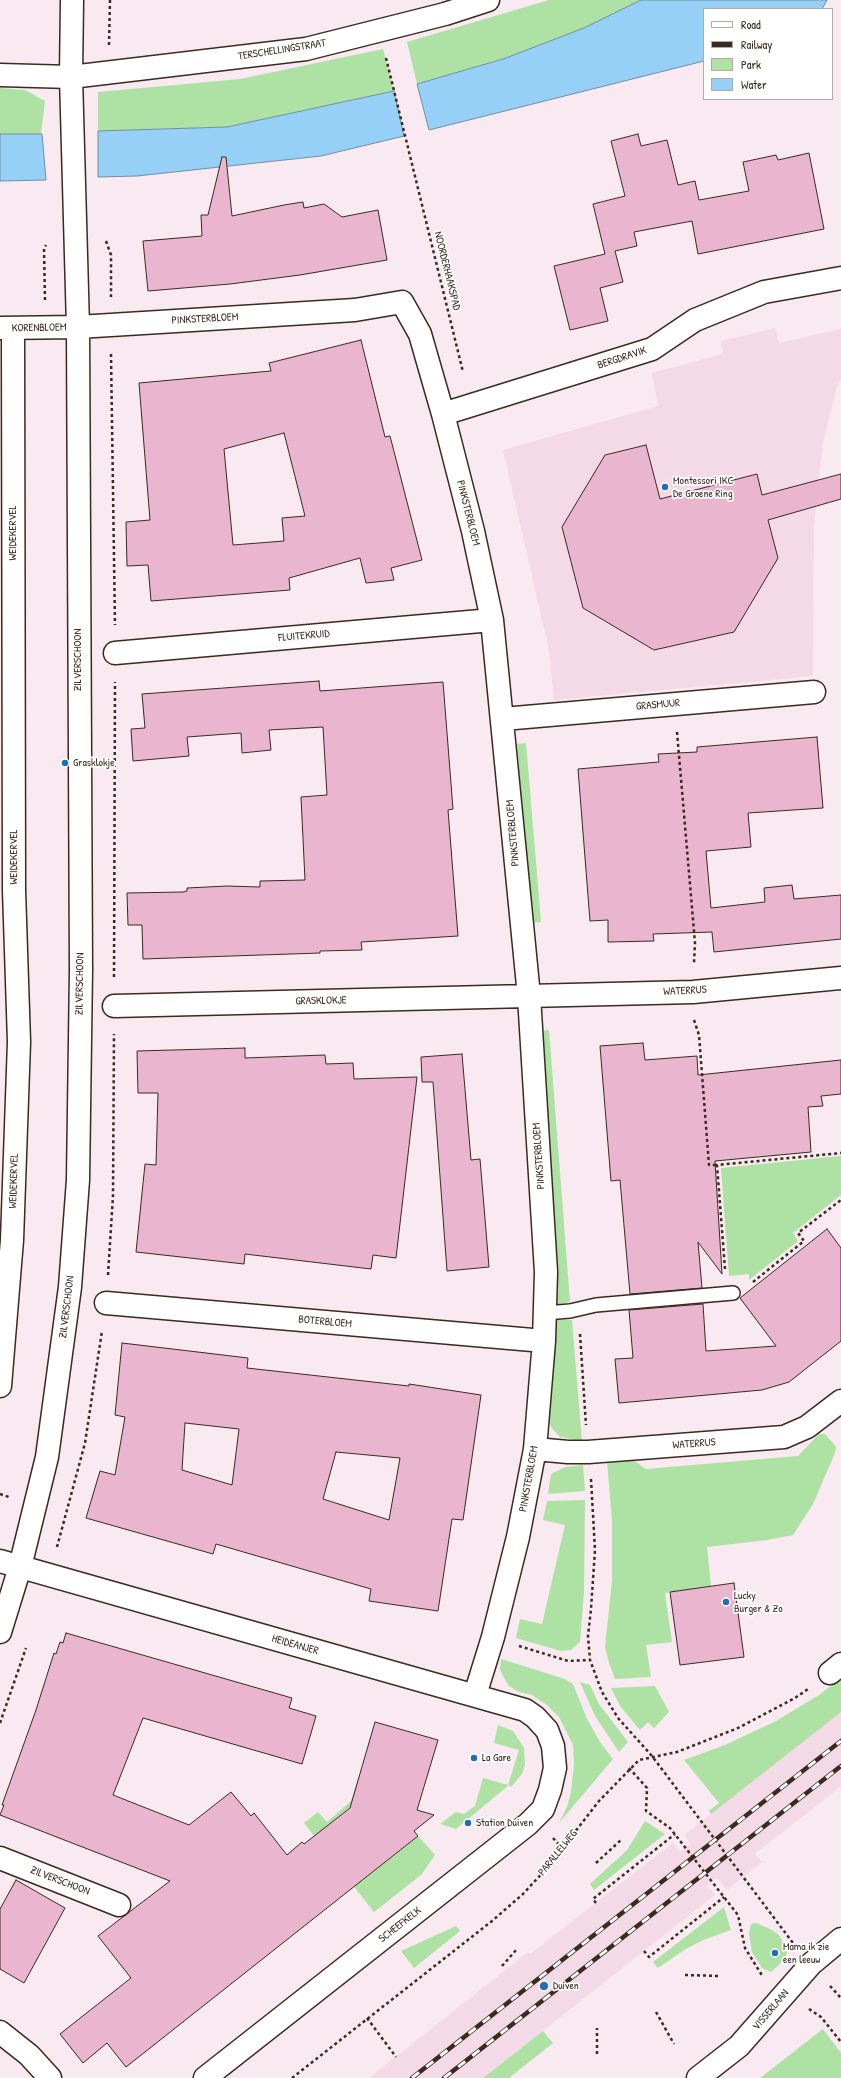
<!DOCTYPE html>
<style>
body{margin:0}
#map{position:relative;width:841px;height:2078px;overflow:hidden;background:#f9e9f1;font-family:"Patrick Hand",sans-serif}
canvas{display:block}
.legend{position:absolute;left:703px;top:8px;width:130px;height:92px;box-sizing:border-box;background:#fff;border:1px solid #b1aaa5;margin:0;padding:5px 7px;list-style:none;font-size:12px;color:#3b2a1e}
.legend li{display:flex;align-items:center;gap:8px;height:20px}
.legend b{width:20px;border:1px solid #b1aaa5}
</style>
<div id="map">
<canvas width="841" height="2078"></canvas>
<ul class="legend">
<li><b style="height:5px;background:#fff"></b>Road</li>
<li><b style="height:5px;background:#3b2a1e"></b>Railway</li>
<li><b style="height:11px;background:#ade2a4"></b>Park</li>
<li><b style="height:11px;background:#96d0f6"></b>Water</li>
</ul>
</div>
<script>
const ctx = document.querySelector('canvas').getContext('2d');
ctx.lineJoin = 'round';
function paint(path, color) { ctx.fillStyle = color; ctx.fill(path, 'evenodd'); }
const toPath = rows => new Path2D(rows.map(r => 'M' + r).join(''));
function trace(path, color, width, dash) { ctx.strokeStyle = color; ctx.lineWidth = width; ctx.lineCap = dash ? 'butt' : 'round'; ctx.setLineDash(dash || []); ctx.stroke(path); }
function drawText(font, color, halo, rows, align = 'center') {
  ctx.font = font + ' "Patrick Hand",sans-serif'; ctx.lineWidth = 3.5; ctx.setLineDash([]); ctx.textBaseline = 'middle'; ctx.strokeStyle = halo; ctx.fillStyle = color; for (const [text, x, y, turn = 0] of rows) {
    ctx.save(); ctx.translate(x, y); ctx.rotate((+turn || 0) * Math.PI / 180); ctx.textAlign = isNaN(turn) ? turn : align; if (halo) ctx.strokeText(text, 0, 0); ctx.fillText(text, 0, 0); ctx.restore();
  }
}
paint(toPath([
 [775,328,779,343,841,329,841,380,837,387,823,442,814,525,813,676,554,700,549,650,503,450,658,406,652,373,723,354,721,341],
 [841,1691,841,1786,755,1854,762,1862,727,1890,717,1878,712,1881,707,1886,715,1895,483,2078,369,2078,523,1956,528,1952,530,1954,673,1843,680,1852,690,1843,684,1835,711,1814,709,1811,719,1803,712,1793]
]), '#f4d9e7');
paint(toPath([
 [549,0,641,0,584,28,503,59,417,84,407,42],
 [383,49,394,91,227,127,98,131,98,92,240,79],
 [0,88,25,90,45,101,41,134,0,134],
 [526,743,541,922,531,923,517,744],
 [549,1030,570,1302,557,1304,556,1266,539,1031],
 [841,1156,841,1195,793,1233,798,1241,749,1280,749,1274,729,1276,721,1168],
 [556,1320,572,1320,582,1441,560,1437,551,1427,549,1419],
 [819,1434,825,1434,836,1447,835,1453,813,1504,793,1535,767,1540,707,1547,711,1586,665,1593,672,1642,646,1645,651,1677,615,1679,609,1663,605,1647,612,1581,612,1521,607,1461,633,1460,646,1469,798,1456],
 [583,1465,585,1491,548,1494,551,1474,565,1467],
 [585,1500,584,1592,580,1642,571,1650,561,1651,516,1638,520,1619,542,1624,565,1525,543,1520,547,1501],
 [501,1659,565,1679,573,1684,587,1719,600,1742,613,1759,559,1823,567,1807,571,1792,574,1764,573,1745,559,1717,547,1705,532,1695,519,1692,509,1686,504,1678,500,1669],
 [841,1678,841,1712,711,1814,709,1811,719,1803,684,1760,725,1745,776,1721,819,1695],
 [580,1682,590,1685,599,1704,628,1742,619,1752,595,1716],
 [655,1686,669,1712,654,1728,648,1722,640,1730,620,1706,611,1688],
 [498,1725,513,1731,524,1748,525,1765,522,1774,511,1787,509,1785,456,1829,440,1824,456,1812,464,1814,475,1806,483,1778,508,1785,519,1750,494,1743],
 [359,1776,368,1778,366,1794,327,1826,367,1877,418,1836,435,1855,421,1875,374,1912,304,1823,318,1812,327,1822,351,1801],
 [645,1821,665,1834,594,1890,590,1884,627,1850],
 [724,1907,731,1930,703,1940,684,1950,658,1968,653,1962],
 [756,1923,772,1930,779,1935,784,1944,787,1953,783,1961,771,1972,762,1968,752,1952,749,1933,751,1924],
 [456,1926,460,1931,414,1968,401,1951],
 [823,2029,841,2053,841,2078,760,2078],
 [543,2031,553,2043,509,2078,483,2078]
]), '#ade2a4');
const water = toPath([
 [641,0,827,0,822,9,704,9,704,61,429,130,417,84,503,59,584,28,641,0],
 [394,91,404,136,321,156,137,176,98,177,98,131,227,127,394,91],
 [0,134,42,134,46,180,0,181,0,134]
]);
paint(water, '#96d0f6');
trace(water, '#728ea0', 1);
const building = toPath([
 [638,134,641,146,667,140,678,185,695,181,699,200,749,191,743,162,776,155,778,160,809,153,824,229,698,254,692,221,634,232,637,246,615,251,623,282,600,288,608,321,570,330,554,266,605,254,593,204,625,196,611,141,638,134],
 [222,157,226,157,232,216,284,205,303,202,304,208,324,204,342,217,378,210,387,260,300,275,230,284,148,291,143,241,202,236,201,215,208,215,222,157],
 [361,340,385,437,390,436,422,560,391,568,394,580,366,583,360,558,289,578,290,590,151,601,148,565,127,566,126,522,150,520,139,383,271,371,269,363,361,340],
 [284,433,305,516,282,518,284,541,233,545,224,449,284,433],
 [646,445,660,499,757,474,762,495,841,474,841,499,768,520,778,558,734,632,654,650,583,608,562,527,605,455,646,445],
 [319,681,320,691,443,682,453,809,448,810,458,936,361,942,362,950,320,951,320,953,143,959,142,925,128,925,127,893,183,892,187,891,187,888,227,886,260,887,260,881,305,880,301,797,327,795,323,727,269,730,271,750,242,753,241,733,187,737,189,756,133,761,131,729,145,728,142,694,319,681],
 [817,737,823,808,748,813,751,847,706,851,711,908,765,902,764,888,792,885,794,899,841,895,841,939,714,952,712,932,653,934,654,941,608,942,608,920,590,921,578,769,659,762,658,754,697,752,697,747,817,737],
 [643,1043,645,1060,697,1056,698,1075,841,1060,841,1094,821,1096,823,1106,808,1107,811,1152,715,1161,722,1274,698,1242,702,1288,630,1294,620,1180,611,1181,600,1046,643,1043],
 [245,1048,245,1058,325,1055,326,1064,353,1063,354,1079,417,1077,396,1258,373,1255,371,1269,245,1254,244,1264,136,1252,145,1164,156,1165,158,1093,138,1093,137,1051,245,1048],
 [462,1054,471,1160,480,1159,489,1267,447,1271,433,1082,422,1082,421,1057,462,1054],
 [827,1229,841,1248,841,1341,789,1382,762,1390,619,1403,615,1359,633,1358,629,1310,703,1304,706,1351,776,1346,740,1298,827,1229],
 [122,1343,248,1358,247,1368,409,1386,409,1384,481,1395,463,1520,452,1519,438,1611,369,1601,371,1589,216,1544,213,1554,86,1518,100,1471,115,1475,125,1417,115,1415,122,1343],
 [185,1423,239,1429,232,1485,182,1470,185,1423],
 [336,1452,400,1458,389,1520,323,1499,336,1452],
 [734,1583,744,1657,680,1665,670,1592,734,1583],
 [66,1633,292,1698,289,1708,316,1716,302,1764,143,1718,113,1795,189,1825,231,1792,251,1816,254,1813,287,1855,302,1842,304,1844,350,1808,375,1722,438,1740,417,1810,434,1815,414,1831,418,1836,126,2067,107,2043,83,2063,60,2034,131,1978,98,1936,170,1881,0,1815,4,1805,2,1805,36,1710,54,1653,56,1654,60,1642,63,1643,66,1633],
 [16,1880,65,1908,24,1983,0,1969,0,1909,16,1880]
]);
paint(building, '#eab5cf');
trace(building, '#3b2a1e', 1);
const lane = toPath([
 [545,1313,570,1311,596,1305,733,1293]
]);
const street = toPath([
 [0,75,71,77,306,49,445,14,488,0],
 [0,328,78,327,355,310,402,302,420,334,443,414,473,531,492,620,529,996,546,1272,544,1341,535,1449,518,1537,493,1637,475,1695],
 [443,414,652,349,695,320,764,292,841,278],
 [115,653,492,620],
 [503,719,814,692],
 [114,1006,693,992,841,978],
 [106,1303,544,1341],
 [0,1386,12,1240,19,1042,14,890,13,328],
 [535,1449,568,1452,588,1452,784,1437,807,1427,841,1401],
 [0,1561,525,1710,535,1717,547,1730,553,1746,555,1768,550,1790,543,1809,528,1824,205,2078],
 [0,1632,20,1567,47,1457,70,1287,78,1180,81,970,78,327,71,77,72,0],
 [830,1673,841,1664],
 [0,1858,119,1905],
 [0,2032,29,2055,50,2078]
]);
const secondary = toPath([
 [698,2078,739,2046,811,1964,841,1939]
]);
trace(lane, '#3b2a1e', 16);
trace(street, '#3b2a1e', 25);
trace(secondary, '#3b2a1e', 25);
trace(toPath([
 [109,45,110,0],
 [386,58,463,372],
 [106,241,111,255,111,297],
 [45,300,44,249,46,245],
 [111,354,115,625],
 [677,732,695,943,694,963],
 [114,977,115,682],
 [694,1020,699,1035,709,1165,717,1165],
 [725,1269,717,1165,841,1153],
 [108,1275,113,1196,114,1034],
 [753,1282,804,1241,798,1233,841,1200],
 [580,1334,586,1425],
 [591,1479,595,1550,591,1609,588,1636,590,1660,602,1692,618,1718,652,1756,793,1943],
 [0,1494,9,1497],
 [57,1547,85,1443,102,1331],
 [519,1646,568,1661,590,1660],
 [0,1723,26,1648],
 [629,1768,647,1788,646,1811,670,1828,738,1915,745,1948,763,1977],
 [553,1838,562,1848],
 [596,1863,621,1840],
 [596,1903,593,1899,675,1834],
 [644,1951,649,1957,724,1897],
 [502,1966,517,1949],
 [685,1975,719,1976],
 [830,1986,841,1998],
 [809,2009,821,2017,841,2042],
 [656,2012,674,2044],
 [367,2018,396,2057],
 [597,2054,597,2028],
 [292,2078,492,1921,523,1894,546,1869,599,1801,639,1760,677,1752,738,1728,795,1698,808,1689]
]), '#3b2a1e', 2.5, [3, 3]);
trace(lane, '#fff', 13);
trace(street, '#fff', 22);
trace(secondary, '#fff', 22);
const rail = toPath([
 [412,2078,841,1741],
 [444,2078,841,1766]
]);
trace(rail, '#3b2a1e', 4.5);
trace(rail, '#fff', 3, [9]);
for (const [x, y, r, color] of [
 [665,487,4,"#1f6fb2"],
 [65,763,4,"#1f6fb2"],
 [726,1602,4,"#1f6fb2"],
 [474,1758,4,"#1f6fb2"],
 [468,1823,4,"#1f6fb2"],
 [775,1953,4,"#1f6fb2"],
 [544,1986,5,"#1f6fb2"]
]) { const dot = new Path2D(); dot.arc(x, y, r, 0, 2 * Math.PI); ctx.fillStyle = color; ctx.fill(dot); trace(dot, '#fff', 1.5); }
drawText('11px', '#3b2a1e', '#fff', [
 ["TERSCHELLINGSTRAAT",282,50,-9],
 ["NOORDERHAAKSPAD",447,271,76],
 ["PINKSTERBLOEM",205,319,-3],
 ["KORENBLOEM",39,328,-1],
 ["BERGDRAVIK",622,358,-18],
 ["PINKSTERBLOEM",468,513,76],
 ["WEIDEKERVEL",13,533,-90],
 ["FLUITEKRUID",304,636,-5],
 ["ZILVERSCHOON",78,660,-90],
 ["GRASMUUR",658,705,-5],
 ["PINKSTERBLOEM",513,833,-95],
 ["WEIDEKERVEL",14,857,-90],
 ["ZILVERSCHOON",80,984,-89],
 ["WATERRUS",685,991,-3],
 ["GRASKLOKJE",321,1001,-1],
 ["PINKSTERBLOEM",539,1156,-94],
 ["WEIDEKERVEL",14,1181,-88],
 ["ZILVERSCHOON",67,1307,-83],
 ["BOTERBLOEM",325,1322,5],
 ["WATERRUS",694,1444,-4],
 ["PINKSTERBLOEM",529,1479,-80],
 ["HEIDEANJER",295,1645,16],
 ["PARALLELWEG",558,1853,-51],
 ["ZILVERSCHOON",60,1881,21],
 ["SCHEEFKELK",400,1925,-38],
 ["VISSERLAAN",771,2010,-50]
]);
drawText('11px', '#3b2a1e', '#fff', [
 ["Montessori IKC",673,481],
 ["De Groene Ring",673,494],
 ["Grasklokje",73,763],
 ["Lucky",734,1596],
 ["Burger & Zo",734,1609],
 ["La Gare",482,1758],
 ["Station Duiven",476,1823],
 ["Mama ik zie",783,1947],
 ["een leeuw",783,1960],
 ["Duiven",553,1986]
], 'left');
</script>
